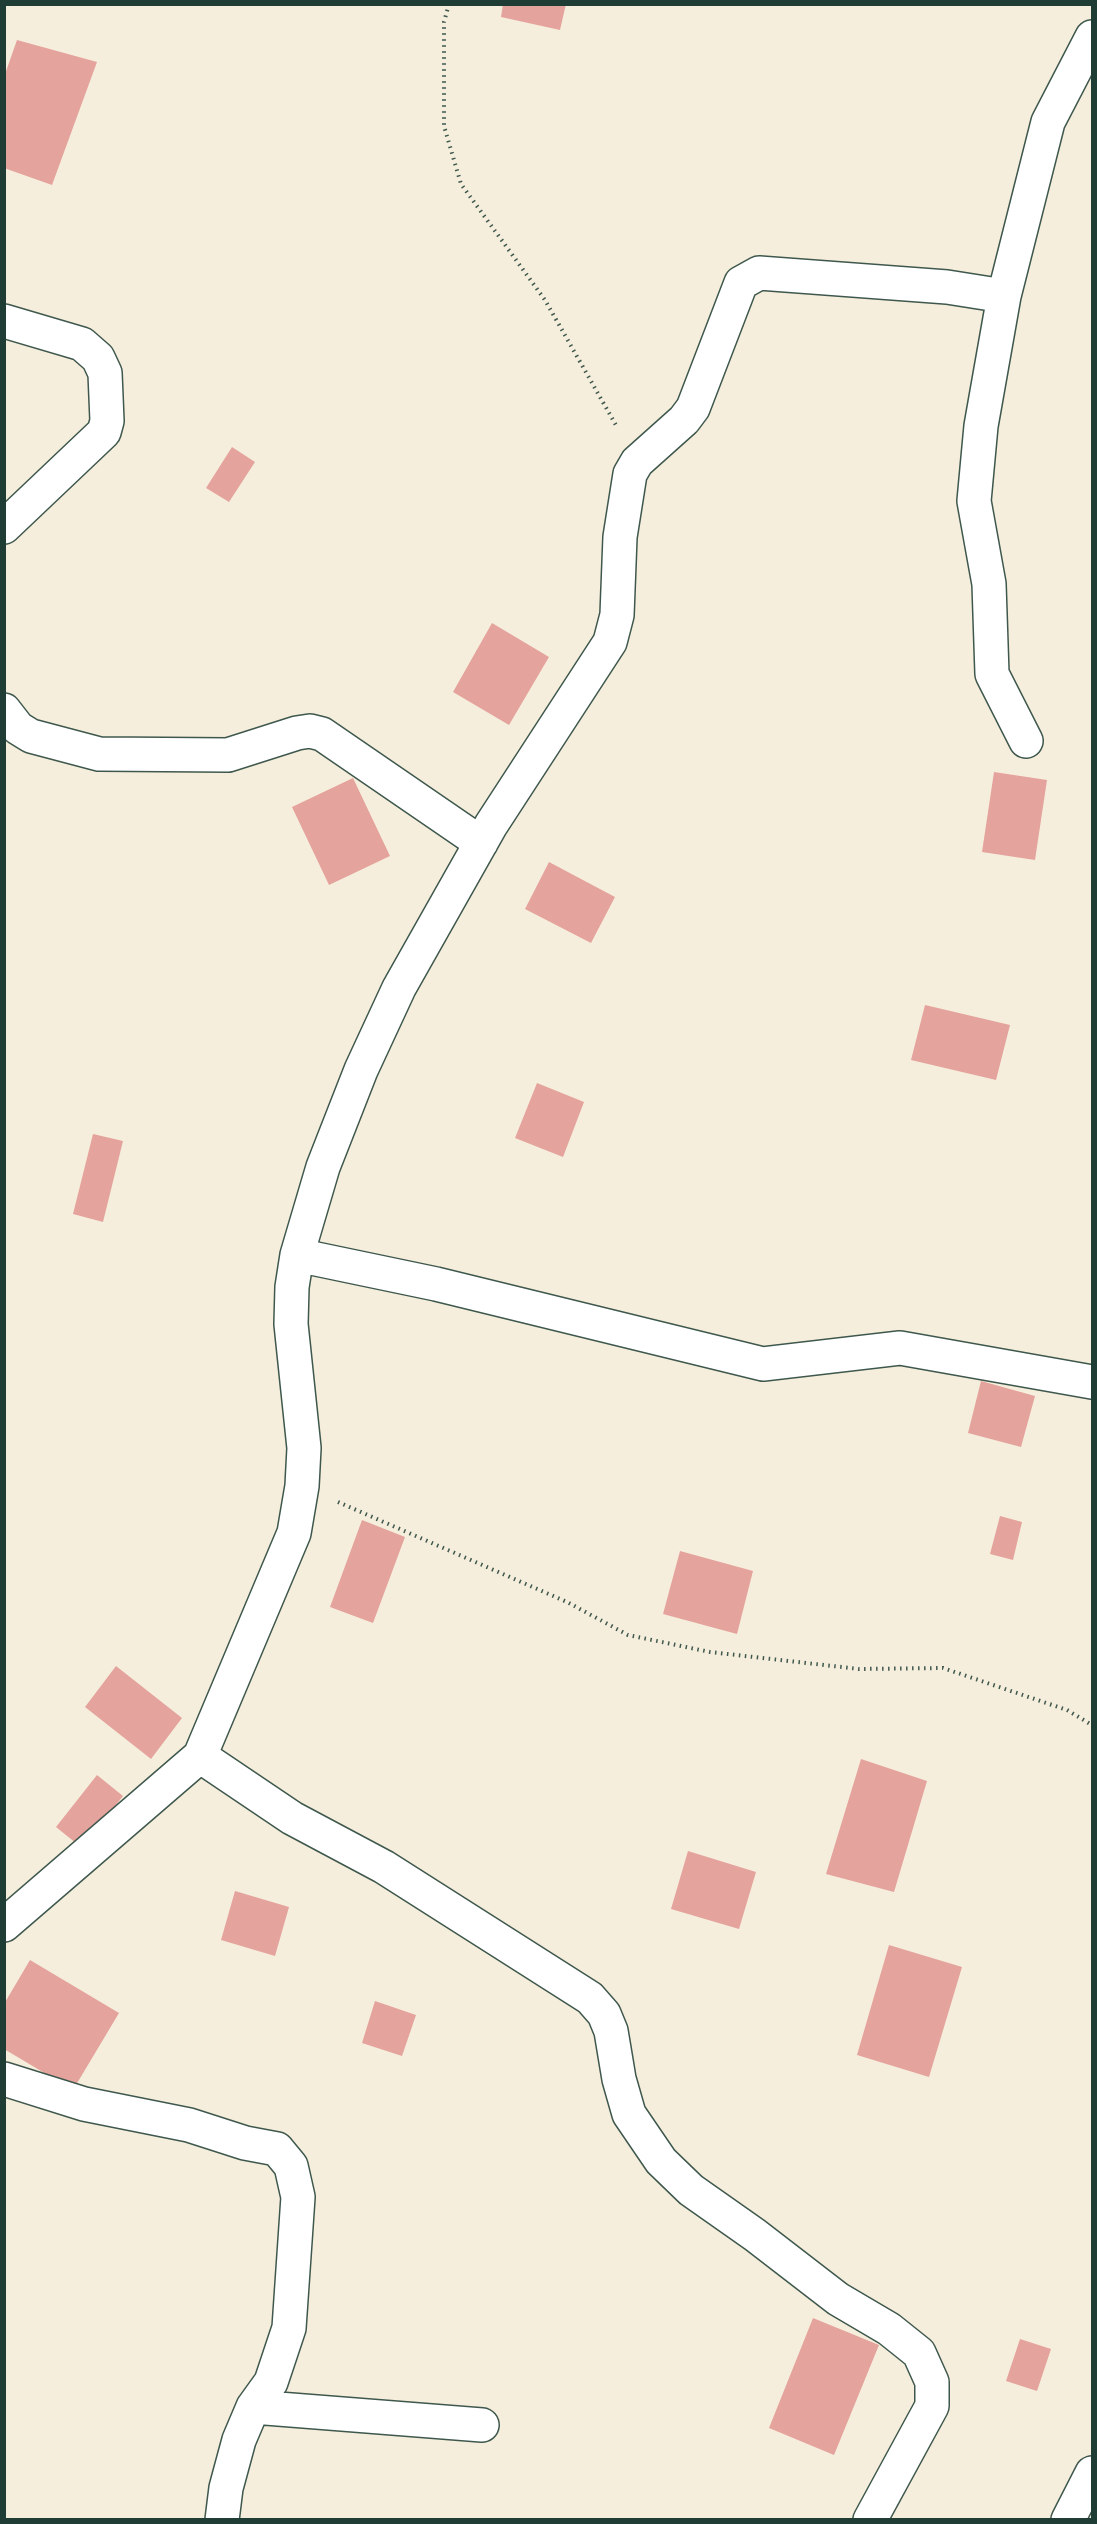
<!DOCTYPE html>
<style>
body{margin:0}
#map{position:relative;width:1097px;height:2524px;overflow:hidden;background:#f6eedc;font-family:Delius,sans-serif}
canvas{display:block}
.frame{position:absolute;inset:0;border:6px solid #1f3d34;pointer-events:none}
</style>
<div id="map">
<canvas width="1097" height="2524"></canvas>
<div class="frame"></div>
</div>
<script>
const ctx = document.querySelector('canvas').getContext('2d');
ctx.lineJoin = 'round';
function paint(path, color) { ctx.fillStyle = color; ctx.fill(path, 'evenodd'); }
const toPath = rows => new Path2D(rows.map(r => 'M' + r).join(''));
function trace(path, color, width, dash) { ctx.strokeStyle = color; ctx.lineWidth = width; ctx.lineCap = dash ? 'butt' : 'round'; ctx.setLineDash(dash || []); ctx.stroke(path); }
paint(toPath([
 [503,4,566,4,560,30,501,17],
 [17,40,97,62,52,185,4,168,4,77],
 [232,447,255,462,229,502,206,488],
 [492,623,549,657,509,725,453,692],
 [994,772,1047,780,1035,860,982,852],
 [353,778,390,856,329,885,292,807],
 [549,862,615,897,591,943,525,909],
 [925,1005,1010,1025,996,1080,911,1060],
 [537,1083,584,1102,563,1157,515,1138],
 [93,1134,123,1141,103,1222,73,1214],
 [981,1381,1035,1396,1021,1447,968,1433],
 [1000,1516,1022,1522,1013,1560,990,1554],
 [362,1520,405,1537,373,1623,330,1607],
 [680,1551,753,1571,737,1634,663,1614],
 [116,1666,182,1718,151,1759,85,1707],
 [861,1759,927,1781,894,1892,826,1874],
 [97,1775,123,1796,82,1848,56,1827],
 [688,1851,756,1872,739,1929,671,1909],
 [235,1891,289,1907,275,1956,221,1940],
 [889,1945,962,1967,929,2077,857,2055],
 [30,1960,119,2013,73,2090,4,2049,4,2004],
 [375,2001,416,2015,402,2056,362,2043],
 [813,2318,879,2345,834,2455,769,2428],
 [1020,2339,1051,2349,1037,2391,1006,2381]
]), '#e4a39c');
const minor = toPath([
 [4,321,82,344,98,358,105,373,107,421,104,432,4,527],
 [4,710,18,728,31,736,99,754,228,755,297,733,310,731,322,734,481,843],
 [1026,741,992,674,989,584,974,501,981,426,1004,296,1048,122,1092,37],
 [297,1255,436,1284,763,1364,900,1348,1092,1382],
 [200,1756,292,1818,384,1867,590,1998,604,2014,611,2031,619,2079,629,2114,661,2161,691,2190,755,2235,838,2299,889,2329,919,2353,932,2382,932,2406,870,2520],
 [4,1925,200,1756,294,1533,302,1486,304,1448,291,1324,292,1287,297,1255,323,1167,361,1070,399,988,491,825,610,642,617,615,620,537,630,474,637,462,684,420,693,408,741,283,759,273,947,287,1004,296],
 [4,2079,84,2104,189,2125,245,2143,277,2149,291,2166,298,2197,289,2328,271,2382,253,2407,239,2440,226,2488,222,2520],
 [253,2407,482,2425],
 [1068,2520,1092,2473]
]);
trace(minor, '#3f584d', 36);
trace(toPath([
 [449,4,444,22,444,126,461,184,545,300,617,427],
 [338,1502,567,1602,628,1635,710,1652,859,1669,943,1668,1067,1710,1092,1725]
]), '#3f584d', 4, [1.5, 4.5]);
trace(minor, '#fff', 33);
</script>
